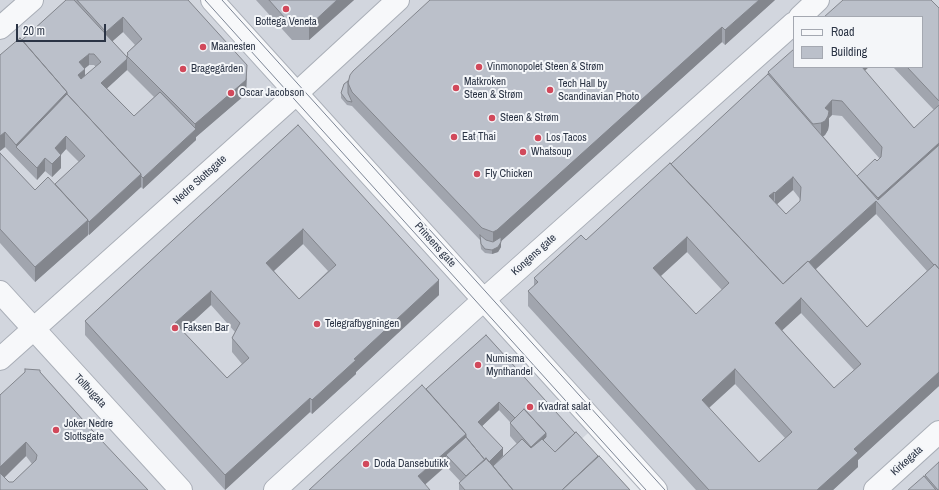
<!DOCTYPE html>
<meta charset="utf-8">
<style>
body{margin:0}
#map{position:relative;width:939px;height:490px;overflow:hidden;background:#e4e7ec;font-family:"Archivo Narrow",sans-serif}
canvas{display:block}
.legend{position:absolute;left:793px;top:16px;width:130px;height:52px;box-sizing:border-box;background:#f4f6f9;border:1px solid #a4a8b1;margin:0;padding:5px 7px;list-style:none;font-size:12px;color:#2b3445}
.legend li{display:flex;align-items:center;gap:8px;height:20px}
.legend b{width:20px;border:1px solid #a4a8b1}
.scale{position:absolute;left:16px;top:24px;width:90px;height:18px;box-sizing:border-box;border:2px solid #2b3445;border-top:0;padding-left:5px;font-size:12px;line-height:14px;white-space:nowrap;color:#2b3445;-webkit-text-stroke:3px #f4f6f9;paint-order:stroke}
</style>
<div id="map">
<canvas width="939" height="490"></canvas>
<ul class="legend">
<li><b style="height:5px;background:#f7f8fa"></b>Road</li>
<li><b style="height:11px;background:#bbc0ca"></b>Building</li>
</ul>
<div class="scale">20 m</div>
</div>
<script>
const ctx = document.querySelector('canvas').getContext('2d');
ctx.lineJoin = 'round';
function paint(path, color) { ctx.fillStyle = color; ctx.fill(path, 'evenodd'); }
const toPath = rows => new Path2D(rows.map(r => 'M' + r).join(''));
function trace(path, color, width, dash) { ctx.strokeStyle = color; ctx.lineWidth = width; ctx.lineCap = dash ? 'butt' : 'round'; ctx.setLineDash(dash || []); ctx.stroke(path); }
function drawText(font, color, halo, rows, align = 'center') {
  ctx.font = font + ' "Archivo Narrow",sans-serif'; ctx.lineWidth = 4; ctx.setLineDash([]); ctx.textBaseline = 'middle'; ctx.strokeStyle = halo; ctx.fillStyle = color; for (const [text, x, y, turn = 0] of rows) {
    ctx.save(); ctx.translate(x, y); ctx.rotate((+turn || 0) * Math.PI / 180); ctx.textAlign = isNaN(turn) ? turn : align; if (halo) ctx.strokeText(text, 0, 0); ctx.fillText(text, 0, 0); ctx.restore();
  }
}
paint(toPath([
 [0,0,939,0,939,490,656,490,597,425,525,490,0,490],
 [794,17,922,17,922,67,794,67]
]), '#d2d6de');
const pedestrian = toPath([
 [0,28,32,0],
 [297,93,398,0]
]);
const minor = toPath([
 [212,0,656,490],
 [800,17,818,0],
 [0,292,181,490],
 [0,359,297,93],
 [275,490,478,305,794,23],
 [875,490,939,432]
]);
trace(pedestrian, '#a9aeb7', 24);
trace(minor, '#a9aeb7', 24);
trace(pedestrian, '#f7f8fa', 22);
trace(minor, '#f7f8fa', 22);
trace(toPath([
 [205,0,646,490],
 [222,0,665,490]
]), '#7d8696', 1);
paint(toPath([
 [66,0,188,0,247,79,246,94,196,137,196,140,143,189,141,187,89,235,88,234,88,235,35,282,0,243,0,153,35,190,55,184,79,162,66,149,61,155,61,168,52,177,45,171,37,180,5,147,0,151,0,55,22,40],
 [123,32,135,45,127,53,127,57,112,41],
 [89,65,94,65,96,67,85,76,84,69],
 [127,70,154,97,134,116,107,88],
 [256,0,354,0,309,40,292,40],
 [775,0,725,45,722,42,501,241,501,247,498,252,492,254,485,253,481,249,480,240,352,106,347,105,341,98,341,93,344,84],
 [939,8,939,386,858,460,858,467,833,490,696,490,528,306,528,291,534,286,534,278,586,240,671,164,768,74,768,72,865,71,914,128,934,110,893,67,922,67],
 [832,115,842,116,880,159,857,176,823,136,825,135,828,130,829,125,829,118],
 [793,190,800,199,800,201,786,214,777,204],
 [876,214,927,271,867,327,816,269],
 [687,252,722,290,696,314,661,276],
 [801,313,854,370,834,388,782,330],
 [735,384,785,438,759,462,709,408],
 [298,125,439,295,356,372,356,374,312,414,310,412,225,490,85,335,85,321],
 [303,244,328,271,299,299,274,271],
 [211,305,235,332,232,338,232,352,242,364,227,378,183,331],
 [486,335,575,433,630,490,459,490,459,483,460,481,446,466,309,490,426,389],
 [499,410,510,422,510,436,517,444,493,466,503,456,482,426],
 [40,372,101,440,0,490],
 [26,456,32,464,13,482,9,482,4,477],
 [925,475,939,490,908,490,925,477]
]), '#a1a5ae');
paint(toPath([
 [337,0,354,0,309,40,309,26],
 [759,0,775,0,725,45,725,30],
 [123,17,123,32,106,47,106,32],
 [722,27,722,42,497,245,493,247,493,232],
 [89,54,89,65,79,73,79,62],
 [127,59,127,70,101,94,101,83],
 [247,65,246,94,196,137,196,140,143,189,143,178,195,130,195,124],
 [858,67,869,67,858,77],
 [85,69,85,80,78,86,78,75],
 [67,92,67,107,16,147,16,145],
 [832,100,832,115,829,118,829,125,828,130,825,135,821,138,821,123,825,108],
 [5,132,5,147,0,151,0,136],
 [66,136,66,149,55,161,55,148],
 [939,143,939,157,878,203,878,198],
 [61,155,61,168,52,177,52,164],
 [45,158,45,171,37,180,37,168],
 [141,174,141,187,89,235,89,222],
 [793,177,793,190,775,206,775,193],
 [774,192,774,205,769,196],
 [876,201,876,214,783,299,783,286],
 [88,220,88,235,35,282,35,267],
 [303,229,303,244,266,278,266,263],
 [687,237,687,252,653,283,653,268],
 [501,242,501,247,498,252,492,254,492,250],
 [439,280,439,295,356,372,356,374,312,414,312,400,354,359],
 [211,291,211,305,175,338,175,323],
 [801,298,801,313,775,337,775,323],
 [735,369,735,384,702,414,702,400],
 [939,372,939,386,858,460,858,467,833,490,817,490,854,449],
 [310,398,310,412,225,490,225,475],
 [499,402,499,410,478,430,478,422],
 [546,433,546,445,531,459,531,447],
 [466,434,466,448,446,455,446,466,419,490,418,476],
 [26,442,26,456,0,482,0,467],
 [503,448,503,456,486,473,468,478]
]), '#83868d');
const building = toPath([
 [66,0,74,0,127,57,127,59,101,83,134,116,160,92,196,129,143,178,141,176,141,174,67,94,67,92,22,40,66,0],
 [89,54,94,54,101,62,81,79,78,75,85,69,79,62,89,54],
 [77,0,188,0,247,65,246,80,195,124,127,56,128,54,127,53,142,39,123,17,106,32,77,0],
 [269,0,337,0,309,26,292,26,269,0],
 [430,0,759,0,725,30,722,27,497,230,493,232,482,228,352,92,348,83,350,75,353,71,430,0],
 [843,0,931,0,939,8,939,101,907,67,922,67,922,17,824,17,843,0],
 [20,38,67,92,16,145,5,132,0,136,0,55,20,38],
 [794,49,794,67,862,67,914,128,939,105,939,143,878,198,857,176,875,159,877,161,881,157,882,147,842,101,832,100,825,108,829,111,828,116,825,121,821,123,813,124,768,72,794,49],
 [768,74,878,200,939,145,939,269,935,264,934,265,876,201,809,262,808,261,783,284,671,164,768,74],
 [793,177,801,187,800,201,786,214,769,196,774,192,775,193,793,177],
 [348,81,348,93,352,102,347,101,341,93,344,84,348,81],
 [67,94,141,174,89,222,88,221,88,220,55,184,85,156,66,136,55,148,61,155,52,164,45,158,37,168,16,147,67,94],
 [298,125,439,280,354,359,356,360,312,400,310,398,225,475,85,321,298,125],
 [303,229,336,265,299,299,266,263,303,229],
 [211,291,240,323,232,338,249,358,227,378,175,323,211,291],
 [0,153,35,190,48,177,88,220,35,267,0,229,0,153],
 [670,163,783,284,808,261,867,327,935,264,939,269,939,372,854,449,858,453,817,490,709,490,528,291,538,282,534,278,581,235,586,240,670,163],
 [687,237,729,283,696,314,653,268,687,237],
 [801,298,861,364,834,388,775,323,801,298],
 [735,369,792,432,759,462,702,400,735,369],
 [480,235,486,240,493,242,501,237,501,242,498,247,492,250,485,249,481,244,480,235],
 [486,335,575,433,555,452,543,440,546,437,546,433,524,409,515,418,499,402,478,422,503,448,489,462,486,458,485,460,466,437,466,434,426,389,486,335],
 [25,369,40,370,40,372,101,440,148,490,0,490,0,473,9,482,13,482,36,460,37,455,26,442,0,467,0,395,25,372,25,369],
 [422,385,466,434,418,476,430,490,309,490,422,385],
 [524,409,546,433,531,447,510,423,524,409],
 [576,432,598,456,562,490,513,490,493,466,522,439,531,448,542,439,555,452,576,432],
 [466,437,485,460,466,476,446,455,466,437],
 [599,456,630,490,562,490,599,456],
 [486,458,513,490,465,490,459,483,486,458],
 [939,462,939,490,938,490,925,475,939,462],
 [924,476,936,490,908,490,924,476]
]);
paint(building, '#bbc0ca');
trace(building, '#83868d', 1);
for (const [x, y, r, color] of [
 [286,9,4,"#d1495b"],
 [203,47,4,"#d1495b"],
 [479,67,4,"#d1495b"],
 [183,69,4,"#d1495b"],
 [456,88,4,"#d1495b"],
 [550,90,4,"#d1495b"],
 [231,93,4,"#d1495b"],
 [492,118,4,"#d1495b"],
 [454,137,4,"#d1495b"],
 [538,138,4,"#d1495b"],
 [523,152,4,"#d1495b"],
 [477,174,4,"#d1495b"],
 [317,324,4,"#d1495b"],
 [175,328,4,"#d1495b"],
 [478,365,4,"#d1495b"],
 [530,407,4,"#d1495b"],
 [56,430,4,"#d1495b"],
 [366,464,4,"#d1495b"]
]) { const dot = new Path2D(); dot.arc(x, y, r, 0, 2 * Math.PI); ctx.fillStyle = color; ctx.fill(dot); trace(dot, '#f4f6f9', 1.5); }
drawText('11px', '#2b3445', '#f4f6f9', [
 ["Bottega Veneta",286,22,"center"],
 ["Maanesten",211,47],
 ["Vinmonopolet Steen & Strøm",487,67],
 ["Bragegården",191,69],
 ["Matkroken",464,82],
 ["Steen & Strøm",464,95],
 ["Tech Hall by",558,84],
 ["Scandinavian Photo",558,97],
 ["Oscar Jacobson",239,93],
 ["Steen & Strøm",500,118],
 ["Eat Thai",462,137],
 ["Los Tacos",546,138],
 ["Whatsoup",531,152],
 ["Fly Chicken",485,174],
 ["Telegrafbygningen",325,324],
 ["Faksen Bar",183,328],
 ["Numisma",486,359],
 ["Mynthandel",486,372],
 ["Kvadrat salat",538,407],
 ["Joker Nedre",64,424],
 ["Slottsgate",64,437],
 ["Doda Dansebutikk",374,464]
], 'left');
drawText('11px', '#2b3445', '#f4f6f9', [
 ["Nedre Slottsgate",200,180,-42],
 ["Prinsens gate",435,245,48],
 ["Kongens gate",534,255,-42],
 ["Tollbugata",90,391,47],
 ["Kirkegata",907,461,-42]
]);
</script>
